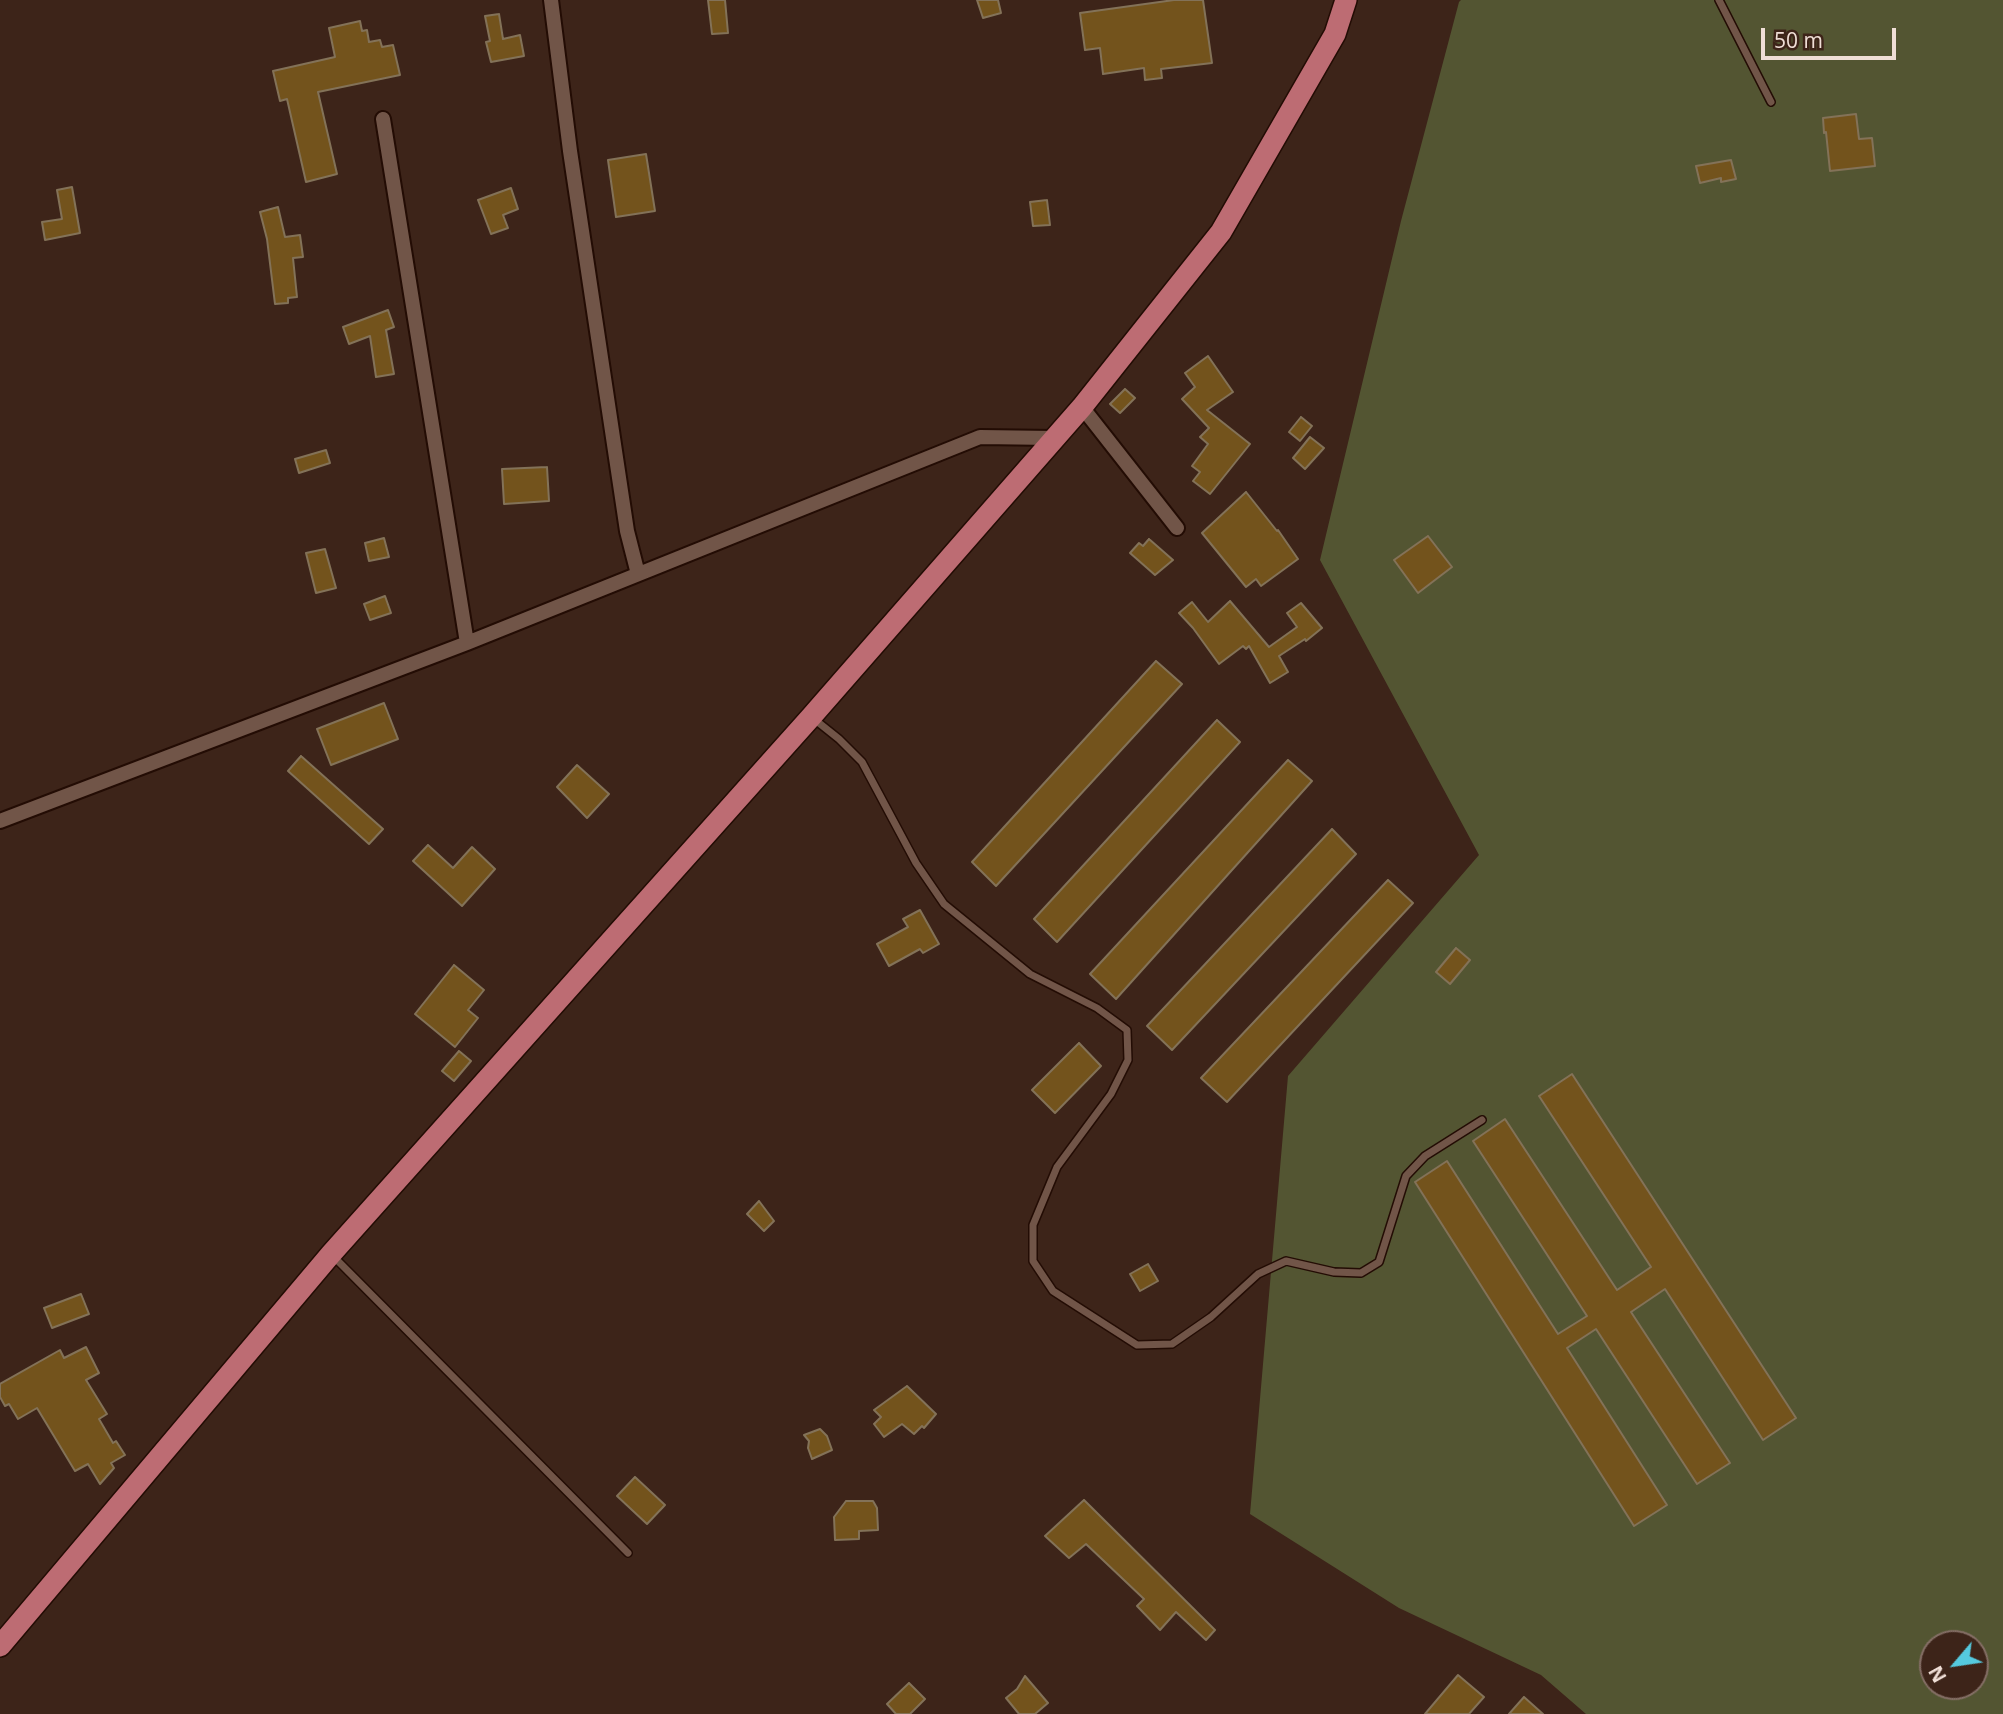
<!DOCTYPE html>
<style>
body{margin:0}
#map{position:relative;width:2003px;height:1714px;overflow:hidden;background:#3d2419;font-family:"Open Sans",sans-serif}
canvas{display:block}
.north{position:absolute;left:1919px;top:1630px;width:70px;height:70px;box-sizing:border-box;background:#3d2419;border:2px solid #846e65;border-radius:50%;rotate:241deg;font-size:19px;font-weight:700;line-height:28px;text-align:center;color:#efded6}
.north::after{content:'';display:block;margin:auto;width:24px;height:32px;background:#55cadf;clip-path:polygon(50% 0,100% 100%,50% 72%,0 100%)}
.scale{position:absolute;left:1761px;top:28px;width:135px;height:32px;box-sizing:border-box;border:4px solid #efded6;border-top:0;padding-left:9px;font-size:21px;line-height:24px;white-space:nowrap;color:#efded6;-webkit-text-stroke:5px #3d2419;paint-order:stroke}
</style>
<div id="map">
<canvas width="2003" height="1714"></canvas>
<div class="north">N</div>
<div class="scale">50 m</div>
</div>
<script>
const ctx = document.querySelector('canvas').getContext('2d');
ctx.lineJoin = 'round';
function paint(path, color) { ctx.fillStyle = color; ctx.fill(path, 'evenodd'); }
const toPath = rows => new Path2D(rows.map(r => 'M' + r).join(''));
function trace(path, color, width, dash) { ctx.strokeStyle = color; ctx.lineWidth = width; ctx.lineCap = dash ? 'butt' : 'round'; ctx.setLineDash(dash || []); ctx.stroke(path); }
paint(toPath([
 [1461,0,2003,0,2003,1714,1586,1714,1541,1675,1399,1608,1250,1514,1288,1076,1479,855,1320,560,1401,221,1459,2],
 [1933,1644,1975,1644,1975,1686,1933,1686]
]), '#535532');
const building = toPath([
 [708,0,725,0,728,33,712,34,708,0],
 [977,0,998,0,1001,13,983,18,977,0],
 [1174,0,1203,0,1212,63,1161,69,1162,78,1145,80,1144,68,1103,74,1100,48,1085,50,1080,13,1174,0],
 [499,14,503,39,520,35,524,56,491,62,486,42,490,41,485,16,499,14],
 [360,21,362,31,367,30,369,42,380,40,382,47,393,45,400,75,318,92,337,174,306,182,287,99,280,101,273,71,335,57,329,28,360,21],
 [1856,114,1859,139,1872,138,1875,166,1830,171,1826,132,1824,133,1823,118,1856,114],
 [646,154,655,211,616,217,608,160,646,154],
 [1731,160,1736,179,1721,182,1721,178,1700,183,1696,166,1731,160],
 [72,187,80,233,45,240,42,222,62,219,57,190,72,187],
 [511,188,518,209,503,215,508,228,491,234,478,200,511,188],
 [1047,200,1050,225,1033,226,1030,202,1047,200],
 [278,207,285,237,300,235,303,257,293,258,297,297,288,298,288,303,275,304,267,239,260,212,278,207],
 [388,310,394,327,386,330,394,374,376,377,370,336,349,344,343,327,388,310],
 [1208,356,1233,392,1207,410,1250,444,1210,494,1193,481,1200,472,1192,466,1208,444,1200,437,1209,428,1182,399,1195,387,1185,373,1208,356],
 [1125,389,1135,398,1120,413,1110,404,1125,389],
 [1301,417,1312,426,1300,441,1289,432,1301,417],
 [1310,437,1324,448,1305,469,1293,458,1310,437],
 [326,450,330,463,299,473,295,459,326,450],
 [547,467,549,501,504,504,502,469,547,467],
 [1246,492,1277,531,1278,530,1298,559,1261,586,1256,579,1246,587,1202,533,1246,492],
 [1428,536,1452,567,1418,593,1394,560,1428,536],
 [384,538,389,557,369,561,365,543,384,538],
 [1149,539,1173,560,1155,575,1130,553,1139,543,1143,546,1149,539],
 [325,549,336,588,316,593,306,553,325,549],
 [385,596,391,613,370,620,364,604,385,596],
 [1230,601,1269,647,1297,627,1287,613,1301,603,1322,628,1306,641,1305,639,1279,656,1288,672,1270,683,1249,646,1246,649,1243,646,1219,664,1193,628,1179,613,1192,602,1208,622,1230,601],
 [1156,661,1182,684,996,886,972,862,1156,661],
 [384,703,398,739,331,765,317,729,384,703],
 [1217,720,1240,742,1057,942,1034,919,1217,720],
 [301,756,383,829,369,844,288,771,301,756],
 [1288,760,1312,781,1116,999,1090,974,1288,760],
 [577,765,609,794,587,818,557,787,577,765],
 [1332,829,1356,854,1172,1050,1147,1026,1332,829],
 [428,845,453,868,472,847,495,869,462,906,413,861,428,845],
 [1388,880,1413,903,1227,1102,1201,1078,1388,880],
 [920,910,939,944,923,953,920,949,889,966,877,944,908,927,903,919,920,910],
 [1456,948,1470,960,1450,984,1436,972,1456,948],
 [454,965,484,990,468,1010,478,1018,455,1047,415,1014,454,965],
 [1079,1043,1101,1066,1055,1113,1032,1090,1079,1043],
 [459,1051,471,1061,454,1081,442,1071,459,1051],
 [1572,1074,1796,1418,1763,1440,1665,1289,1631,1312,1730,1463,1697,1484,1596,1329,1567,1348,1667,1505,1634,1526,1415,1182,1447,1161,1558,1334,1587,1316,1473,1141,1505,1119,1617,1290,1651,1267,1539,1096,1572,1074],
 [759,1201,774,1221,764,1231,747,1214,759,1201],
 [1148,1264,1158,1281,1140,1291,1130,1274,1148,1264],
 [81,1294,89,1314,52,1328,44,1308,81,1294],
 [86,1347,99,1373,86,1380,107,1414,99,1419,113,1443,116,1441,125,1455,111,1463,114,1468,100,1484,88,1464,75,1471,37,1408,18,1419,9,1404,5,1406,0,1397,0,1384,60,1350,64,1358,86,1347],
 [907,1386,936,1414,924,1428,922,1426,914,1434,902,1424,884,1437,874,1424,881,1417,874,1410,907,1386],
 [820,1429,827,1436,832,1450,812,1459,808,1448,809,1441,804,1435,820,1429],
 [635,1477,665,1505,647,1524,617,1496,635,1477],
 [1084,1500,1215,1630,1206,1640,1176,1612,1160,1630,1137,1606,1144,1599,1086,1544,1069,1558,1045,1536,1084,1500],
 [846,1501,873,1501,877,1508,878,1530,859,1531,859,1539,835,1540,834,1517,846,1501],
 [1458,1675,1484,1697,1469,1714,1425,1714,1458,1675],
 [1025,1676,1048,1703,1035,1714,1019,1714,1006,1698,1017,1689,1025,1676],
 [909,1683,925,1699,910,1714,896,1714,887,1704,909,1683],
 [1524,1697,1543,1714,1509,1714,1524,1697]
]);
paint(building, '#73531c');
trace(building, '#837258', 2);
const lane = toPath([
 [1719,0,1771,102],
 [814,719,839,739,862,762,916,863,944,904,1030,974,1097,1008,1127,1030,1128,1060,1111,1094,1057,1167,1033,1225,1033,1261,1053,1291,1137,1345,1172,1344,1211,1317,1258,1274,1286,1261,1334,1272,1361,1273,1379,1262,1406,1176,1425,1156,1482,1120],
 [332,1255,628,1553]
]);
const street = toPath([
 [551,0,570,151,627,531,638,574],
 [383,119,467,643],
 [1082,407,1177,528],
 [0,821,467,643,980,437,1053,438]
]);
const primary = toPath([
 [0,1646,331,1254,811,717,1082,407,1221,232,1335,34,1346,0]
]);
trace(lane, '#230c04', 10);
trace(street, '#230c04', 18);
trace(primary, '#230c04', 24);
trace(lane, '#715548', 7);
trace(street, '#715548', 14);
trace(primary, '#bd6c73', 21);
</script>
